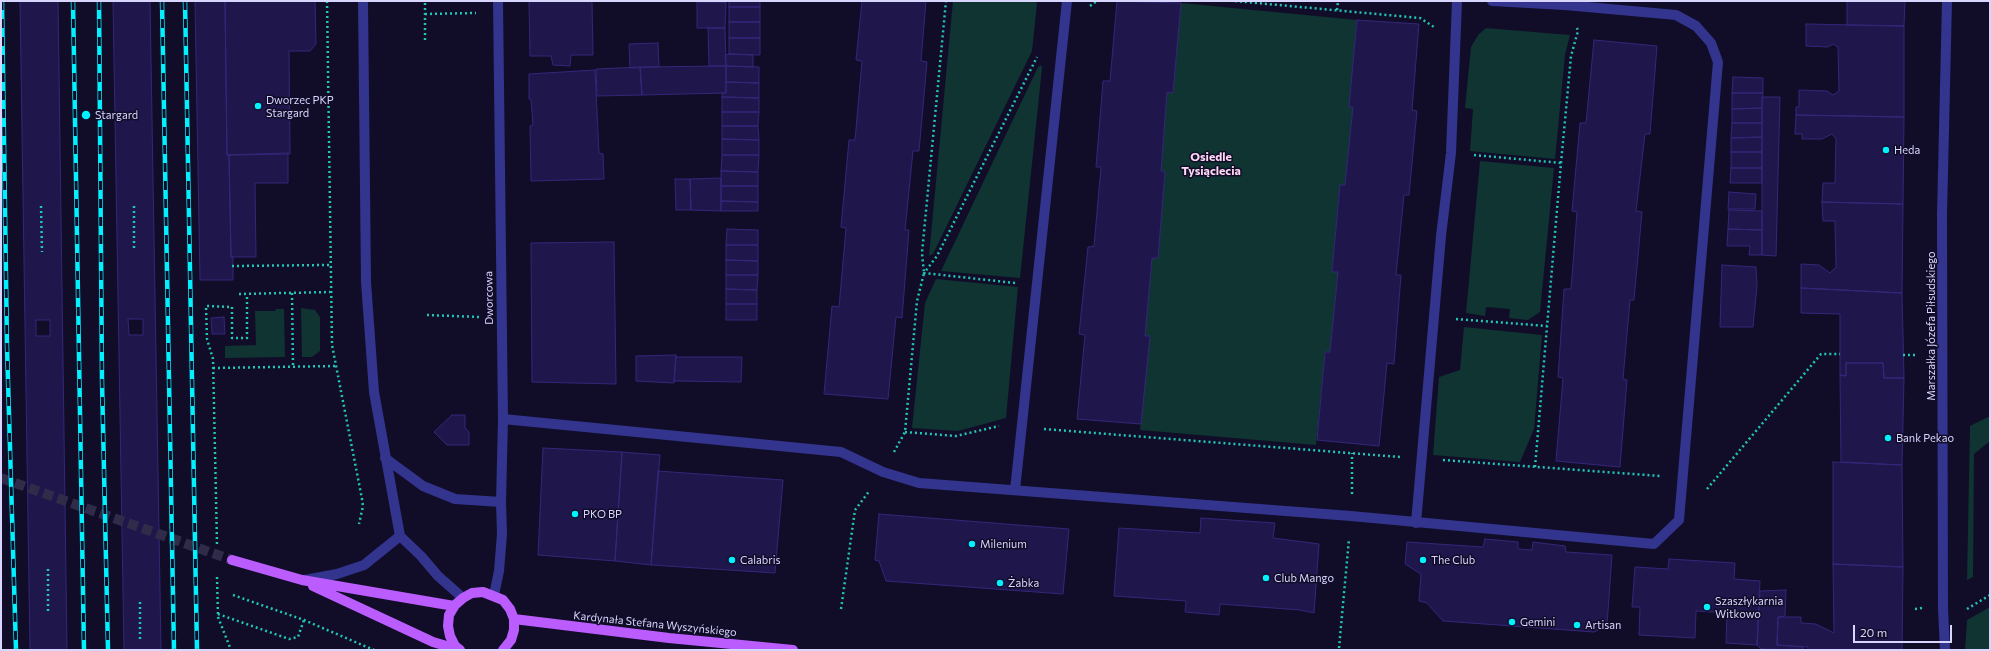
<!DOCTYPE html>
<meta charset="utf-8">
<style>
body{margin:0}
#map{position:relative;width:1991px;height:651px;overflow:hidden;background:#110d29;font-family:Commissioner,sans-serif}
canvas{display:block}
.frame{position:absolute;inset:0;border:2px solid #d8d5ff;pointer-events:none}
.scale{position:absolute;left:1853px;top:625px;width:99px;height:18px;box-sizing:border-box;border:2px solid #d8d5ff;border-top:0;padding-left:5px;font-size:12px;line-height:14px;white-space:nowrap;color:#d8d5ff;-webkit-text-stroke:3px #110d29;paint-order:stroke}
</style>
<div id="map">
<canvas width="1991" height="651"></canvas>
<div class="frame"></div>
<div class="scale">20 m</div>
</div>
<script>
const ctx = document.querySelector('canvas').getContext('2d');
ctx.lineJoin = 'round';
function paint(path, color) { ctx.fillStyle = color; ctx.fill(path, 'evenodd'); }
const toPath = rows => new Path2D(rows.map(r => 'M' + r).join(''));
function trace(path, color, width, dash) { ctx.strokeStyle = color; ctx.lineWidth = width; ctx.lineCap = dash ? 'butt' : 'round'; ctx.setLineDash(dash || []); ctx.stroke(path); }
function drawText(font, color, halo, rows, align = 'center') {
  ctx.font = font + ' Commissioner,sans-serif'; ctx.lineWidth = 3; ctx.setLineDash([]); ctx.textBaseline = 'middle'; ctx.strokeStyle = halo; ctx.fillStyle = color; for (const [text, x, y, turn = 0] of rows) {
    ctx.save(); ctx.translate(x, y); ctx.rotate((+turn || 0) * Math.PI / 180); ctx.textAlign = isNaN(turn) ? turn : align; if (halo) ctx.strokeText(text, 0, 0); ctx.fillText(text, 0, 0); ctx.restore();
  }
}
paint(toPath([
 [953,1,1036,1,1037,4,1032,51,933,254,929,256],
 [1181,3,1357,20,1349,107,1353,107,1345,185,1340,185,1332,271,1338,272,1330,352,1325,352,1316,445,1140,430,1150,336,1145,336,1152,258,1158,258,1165,172,1161,171,1167,92,1173,93],
 [1486,28,1570,35,1565,55,1555,159,1470,151,1473,109,1465,108,1471,47,1478,35],
 [1041,65,1042,68,1020,278,941,271,1038,67],
 [1480,161,1554,168,1540,312,1528,320,1509,318,1510,309,1486,307,1485,316,1466,313],
 [936,279,1018,287,1006,418,958,431,912,428,925,303],
 [301,308,315,310,320,317,320,351,312,357,302,357],
 [276,309,284,309,285,357,225,358,225,346,256,345,255,311,275,311],
 [1464,327,1542,335,1534,429,1520,462,1433,455,1439,377,1460,370],
 [1990,416,1990,441,1974,454,1973,577,1967,580,1970,426],
 [1990,607,1990,650,1965,650,1967,620]
]), '#0f3431');
const building = toPath([
 [20,1,58,1,67,650,30,650,20,1],
 [113,1,150,1,161,650,124,650,113,1],
 [195,1,225,1,227,155,229,155,231,257,233,257,233,280,200,280,195,1],
 [225,1,315,1,316,44,310,51,289,51,290,154,227,155,225,1],
 [529,1,592,1,593,55,571,55,570,66,553,65,551,56,530,56,529,1],
 [697,1,726,1,726,2,697,1],
 [729,1,760,1,760,7,729,7,729,1],
 [862,1,926,1,921,61,927,62,919,151,913,151,905,230,909,230,902,318,896,317,888,399,824,394,832,306,839,307,846,228,841,227,849,140,855,140,862,61,856,60,862,1],
 [1117,1,1181,3,1173,93,1167,92,1161,171,1165,172,1158,258,1152,258,1145,336,1150,336,1141,424,1077,419,1085,335,1079,334,1088,247,1094,246,1101,167,1096,167,1103,81,1110,81,1117,1],
 [1847,1,1905,1,1904,26,1847,25,1847,1],
 [697,2,726,2,725,28,697,28,697,2],
 [729,7,760,7,760,22,729,22,729,7],
 [1357,20,1419,24,1412,110,1417,111,1409,195,1404,195,1396,275,1401,275,1394,364,1387,363,1379,446,1317,440,1325,352,1330,352,1338,272,1332,272,1340,185,1345,185,1353,107,1349,107,1357,20],
 [729,22,760,22,760,38,729,38,729,22],
 [1806,24,1904,26,1904,117,1796,115,1796,107,1799,107,1799,90,1827,91,1833,95,1839,91,1838,47,1833,44,1828,47,1806,46,1806,24],
 [708,28,725,28,726,66,709,66,708,28],
 [729,38,760,38,760,55,729,54,729,38],
 [1594,40,1657,46,1650,134,1645,134,1636,211,1642,212,1634,300,1630,300,1623,379,1627,380,1620,467,1556,461,1563,378,1558,377,1564,289,1571,289,1577,212,1572,211,1580,123,1586,123,1594,40],
 [658,43,659,67,630,68,629,44,658,43],
 [729,54,753,55,753,67,726,66,725,55,729,54],
 [726,66,726,93,642,95,640,67,726,66],
 [726,66,759,67,759,83,726,82,726,66],
 [640,67,642,95,597,96,596,69,640,67],
 [595,70,599,153,603,154,604,179,531,181,530,126,533,125,531,99,529,99,529,74,595,70],
 [1733,77,1763,78,1763,93,1732,93,1733,77],
 [726,82,759,83,759,98,722,97,722,93,726,93,726,82],
 [1732,93,1763,93,1762,108,1732,109,1732,93],
 [722,97,759,98,759,112,722,112,722,97],
 [1762,97,1780,97,1776,256,1762,255,1762,97],
 [1762,108,1762,123,1732,123,1732,109,1762,108],
 [722,112,759,112,758,126,722,126,722,112],
 [1796,115,1904,117,1903,204,1822,202,1823,183,1835,183,1836,139,1832,134,1822,139,1802,139,1802,134,1795,134,1796,115],
 [1732,123,1762,123,1762,137,1731,138,1732,123],
 [722,126,758,126,759,140,722,139,722,126],
 [1762,137,1762,152,1731,152,1731,138,1762,137],
 [722,139,759,140,759,155,722,155,722,139],
 [1731,152,1762,152,1762,168,1731,168,1731,152],
 [288,153,288,183,255,183,256,257,231,257,229,155,288,153],
 [722,155,759,155,758,172,721,171,722,155],
 [1731,168,1762,168,1762,183,1730,183,1731,168],
 [721,171,758,172,758,186,721,186,721,171],
 [721,178,721,211,691,210,690,179,721,178],
 [675,179,690,179,691,210,676,210,675,179],
 [721,186,758,186,758,202,721,201,721,186],
 [1729,192,1756,194,1755,209,1728,209,1729,192],
 [721,201,758,202,758,211,721,211,721,201],
 [1822,202,1903,204,1902,293,1801,288,1801,264,1819,265,1830,273,1836,267,1835,221,1823,221,1822,202],
 [1729,210,1762,211,1762,230,1728,229,1729,210],
 [727,229,758,230,758,245,726,245,727,229],
 [1728,229,1762,230,1762,255,1749,255,1750,246,1727,246,1728,229],
 [614,242,616,384,532,382,531,243,614,242],
 [726,245,758,245,758,261,726,260,726,245],
 [726,260,758,261,758,275,726,275,726,260],
 [1722,265,1756,267,1757,286,1753,327,1720,327,1722,265],
 [726,275,758,275,757,290,726,289,726,275],
 [1801,288,1902,293,1904,378,1884,378,1883,363,1846,363,1846,376,1840,375,1840,314,1801,313,1801,288],
 [726,289,757,290,757,304,726,304,726,289],
 [726,304,757,304,757,320,726,320,726,304],
 [224,317,225,334,212,334,211,318,224,317],
 [128,319,143,319,143,335,129,335,128,319],
 [36,320,50,320,50,336,36,336,36,320],
 [676,355,674,383,636,381,636,356,676,355],
 [676,357,742,357,741,382,674,381,676,357],
 [1846,363,1883,363,1884,378,1904,378,1902,465,1841,462,1840,375,1846,376,1846,363],
 [452,415,465,415,465,428,469,432,469,445,447,445,434,432,452,415],
 [543,448,622,452,615,561,538,555,543,448],
 [622,452,660,455,651,565,615,561,622,452],
 [1833,462,1902,465,1903,567,1833,564,1833,462],
 [658,471,783,480,775,573,651,565,658,471],
 [879,514,1069,529,1063,594,886,581,879,561,875,560,879,514],
 [1201,518,1275,523,1273,538,1319,544,1314,613,1300,610,1220,604,1219,615,1185,612,1186,601,1114,596,1119,528,1200,533,1201,518],
 [1485,539,1518,542,1518,549,1532,550,1533,542,1565,546,1566,552,1612,555,1607,625,1594,632,1443,621,1427,603,1419,601,1421,574,1405,564,1407,542,1483,547,1485,539],
 [1669,559,1735,563,1734,579,1760,581,1757,645,1726,643,1727,613,1696,611,1695,638,1639,635,1640,607,1632,607,1635,567,1668,569,1669,559],
 [1833,564,1903,567,1902,650,1808,650,1808,647,1777,645,1778,617,1801,617,1801,623,1816,624,1834,633,1833,564],
 [1786,590,1785,616,1778,617,1777,645,1803,647,1803,650,1761,649,1757,645,1760,591,1786,590]
]);
paint(building, '#1f174c');
trace(building, '#34277a', 1);
trace(toPath([
 [1,478,232,560]
]), '#2f2b49', 10, [10, 5]);
trace(toPath([
 [327,1,332,345,362,499,363,506,359,524],
 [1235,1,1420,18,1434,27],
 [1090,6,1097,1],
 [1337,10,1338,1],
 [425,14,476,13],
 [425,40,425,1],
 [1474,155,1561,163],
 [41,206,42,252],
 [134,206,134,251],
 [232,266,329,265],
 [1015,283,924,273,937,256,1037,57],
 [292,293,293,366],
 [239,294,330,292],
 [427,315,480,317],
 [1456,319,1547,326],
 [1903,355,1917,355],
 [213,368,336,366],
 [1044,429,1400,457],
 [905,432,956,436,999,426],
 [894,452,905,432,917,301,924,273,922,253,946,1],
 [1443,460,1660,476],
 [1535,467,1561,163,1571,56,1578,31,1577,28],
 [1707,489,1821,354,1840,354],
 [1352,494,1352,453],
 [217,544,213,359,207,339,206,306,232,307,232,338,247,338,247,294],
 [48,569,48,611],
 [217,577,218,617,231,650],
 [233,595,304,620,374,650],
 [140,602,140,642],
 [841,609,855,510,870,490],
 [1915,609,1922,608],
 [1967,609,1990,595],
 [218,614,289,639,298,637,304,620],
 [1339,648,1349,539]
]), '#22c6b5', 2.5, [2, 3]);
trace(toPath([
 [363,1,366,282,374,392,400,536,421,556,438,576,463,598],
 [503,419,841,452,883,472,919,483,1351,516,1654,544,1679,520,1718,62,1711,43,1696,26,1676,15,1565,5,1492,1],
 [385,458,423,486,455,499,501,502],
 [1015,490,1067,1],
 [1416,523,1441,236,1451,153,1457,1],
 [305,580,337,574,364,565,400,536],
 [494,595,499,571,502,534,501,502,503,419,498,1],
 [1945,650,1943,609,1942,215,1947,1]
]), '#33348d', 10);
trace(toPath([
 [232,560,302,580,454,606],
 [313,586,433,642,460,650],
 [514,619,669,638,793,650],
 [460,650,455,646,450,636,448,626,449,615,455,605,463,598,472,593,483,592,503,600,510,609,514,619,514,630,511,640,503,650]
]), '#bb5cff', 10);
const rail = toPath([
 [2,1,7,347,16,650],
 [73,1,84,650],
 [99,1,102,381,108,650],
 [162,1,174,650],
 [185,1,197,650]
]);
trace(rail, '#01f1ff', 4.5);
trace(rail, '#110d29', 3, [9]);
for (const [x, y, r, color] of [
 [258,106,4,"#01f1ff"],
 [86,115,5,"#01f1ff"],
 [1886,150,4,"#01f1ff"],
 [1888,438,4,"#01f1ff"],
 [575,514,4,"#01f1ff"],
 [972,544,4,"#01f1ff"],
 [732,560,4,"#01f1ff"],
 [1423,560,4,"#01f1ff"],
 [1266,578,4,"#01f1ff"],
 [1000,583,4,"#01f1ff"],
 [1707,607,4,"#01f1ff"],
 [1512,622,4,"#01f1ff"],
 [1577,625,4,"#01f1ff"]
]) { const dot = new Path2D(); dot.arc(x, y, r, 0, 2 * Math.PI); ctx.fillStyle = color; ctx.fill(dot); trace(dot, '#110d29', 1.5); }
drawText('11px', '#d8d5ff', '#110d29', [
 ["Dworzec PKP",266,100],
 ["Stargard",266,113],
 ["Stargard",95,115],
 ["Heda",1894,150],
 ["Bank Pekao",1896,438],
 ["PKO BP",583,514],
 ["Milenium",980,544],
 ["Calabris",740,560],
 ["The Club",1431,560],
 ["Club Mango",1274,578],
 ["Żabka",1008,583],
 ["Szaszłykarnia",1715,601],
 ["Witkowo",1715,614],
 ["Gemini",1520,622],
 ["Artisan",1585,625]
], 'left');
drawText('11px', '#d8d5ff', '#110d29', [
 ["Dworcowa",489,298,-91],
 ["Marszałka Józefa Piłsudskiego",1931,326,-90],
 ["Kardynała Stefana Wyszyńskiego",655,624,6]
]);
drawText('bold 12px', '#ffd7f2', '#110d29', [
 ["Osiedle",1211,157],
 ["Tysiąclecia",1211,171]
]);
</script>
